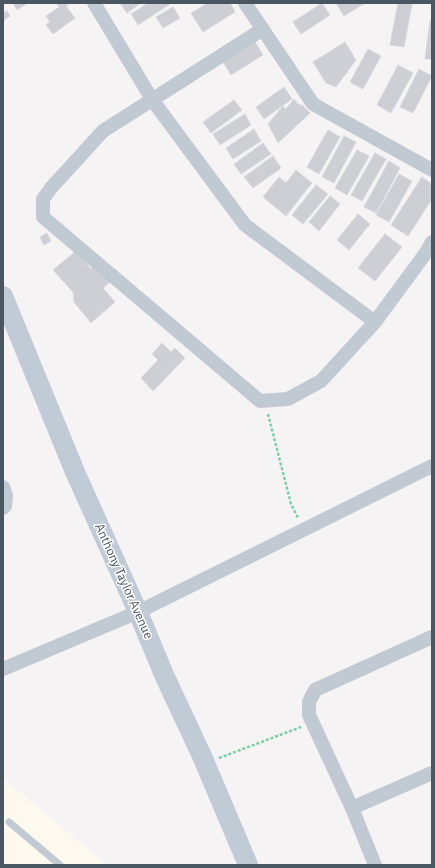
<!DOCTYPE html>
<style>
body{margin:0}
#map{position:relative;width:435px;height:868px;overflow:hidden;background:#f5f3f3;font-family:"Alegreya Sans",sans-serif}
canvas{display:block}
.frame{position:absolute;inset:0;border:4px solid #4a5661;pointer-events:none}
</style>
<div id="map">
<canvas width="435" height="868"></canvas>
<div class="frame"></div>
</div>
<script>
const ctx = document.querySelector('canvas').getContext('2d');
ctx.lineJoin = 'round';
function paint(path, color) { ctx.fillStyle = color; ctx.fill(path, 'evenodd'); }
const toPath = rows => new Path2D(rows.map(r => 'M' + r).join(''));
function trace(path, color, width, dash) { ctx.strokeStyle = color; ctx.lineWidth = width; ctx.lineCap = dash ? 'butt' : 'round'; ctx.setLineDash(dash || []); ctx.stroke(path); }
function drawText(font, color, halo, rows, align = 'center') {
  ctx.font = font + ' "Alegreya Sans",sans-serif'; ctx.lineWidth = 3; ctx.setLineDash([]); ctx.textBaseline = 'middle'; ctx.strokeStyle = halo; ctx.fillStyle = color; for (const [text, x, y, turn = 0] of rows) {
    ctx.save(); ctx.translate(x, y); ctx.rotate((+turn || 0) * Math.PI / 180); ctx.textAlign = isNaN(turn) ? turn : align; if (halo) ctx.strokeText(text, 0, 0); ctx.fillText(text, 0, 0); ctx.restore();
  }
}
paint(toPath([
 [3,778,107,865,3,865]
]), '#fdf9ef');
const building = toPath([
 [13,3,28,3,17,10,13,3],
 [56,3,70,3,66,6,75,18,53,34,46,25,50,22,46,16,59,7,56,3],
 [120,3,141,3,127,13,120,3],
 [148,3,170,3,170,4,138,25,131,14,148,3],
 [208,3,230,3,235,12,203,32,191,13,208,3],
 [322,3,330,15,301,34,293,22,322,3],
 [336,3,365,3,344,16,336,3],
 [398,3,412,4,404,47,390,45,398,3],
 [173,7,180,18,163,28,156,17,173,7],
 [7,11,10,16,3,21,3,13,7,11],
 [430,21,432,21,432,59,425,59,430,21],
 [254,40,263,55,231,75,222,60,254,40],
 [345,42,356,60,336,87,326,83,313,62,345,42],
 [368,49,381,56,363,89,350,82,368,49],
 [398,65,413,73,391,113,377,105,398,65],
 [419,69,432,76,413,113,400,107,419,69],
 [284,87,292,99,264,119,256,107,284,87],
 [294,99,299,105,302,105,310,113,278,143,268,124,283,106,286,109,294,99],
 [234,100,242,110,211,133,203,122,234,100],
 [245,114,251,125,220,145,213,134,245,114],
 [254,129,261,141,233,159,226,148,254,129],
 [328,130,340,137,319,174,307,167,328,130],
 [344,136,356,142,334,183,322,177,344,136],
 [263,143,271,154,241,174,234,164,263,143],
 [357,150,369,156,347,195,335,188,357,150],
 [375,153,386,159,362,201,351,195,375,153],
 [273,156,281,168,253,188,244,177,273,156],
 [389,161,400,168,376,213,364,207,389,161],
 [296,170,312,183,286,216,263,197,279,177,286,183,296,170],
 [399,174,412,181,389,222,376,215,399,174],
 [422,177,432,184,432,199,408,236,391,225,422,177],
 [316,185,328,194,303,224,292,215,316,185],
 [330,196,340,204,319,231,309,222,330,196],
 [358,214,370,224,349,250,337,240,358,214],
 [47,233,51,241,44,245,40,237,47,233],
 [385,234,402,247,375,281,358,268,385,234],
 [76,251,91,269,96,265,110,282,103,288,115,302,91,323,74,302,73,292,53,270,76,251],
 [162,343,171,352,175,348,185,358,153,391,141,378,158,360,152,354,162,343]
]);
paint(building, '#cdcfd5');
trace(building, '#d7d9de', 1);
trace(toPath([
 [268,414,291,504,298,518],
 [219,758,301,727]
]), '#7ad0a6', 2.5, [3, 2]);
trace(toPath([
 [9,822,60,865]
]), '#c1cad2', 7);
trace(toPath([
 [94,3,153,101,245,225,375,322],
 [245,3,313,104,432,170],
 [263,29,103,131,51,188,43,199,43,217,260,401,288,399,321,381,375,322,425,254,432,242],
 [3,487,6,495,5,506,3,508],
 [3,669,138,612,432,466],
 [352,808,432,773],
 [375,865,352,808,309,715,309,702,315,690,432,637]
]), '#c1cad2', 14);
trace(toPath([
 [3,296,75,472,138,612,165,677,202,756,248,865]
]), '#c1cbd6', 20);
drawText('14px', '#4a5661', '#fff', [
 ["Anthony Taylor Avenue",124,581,66]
]);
</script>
